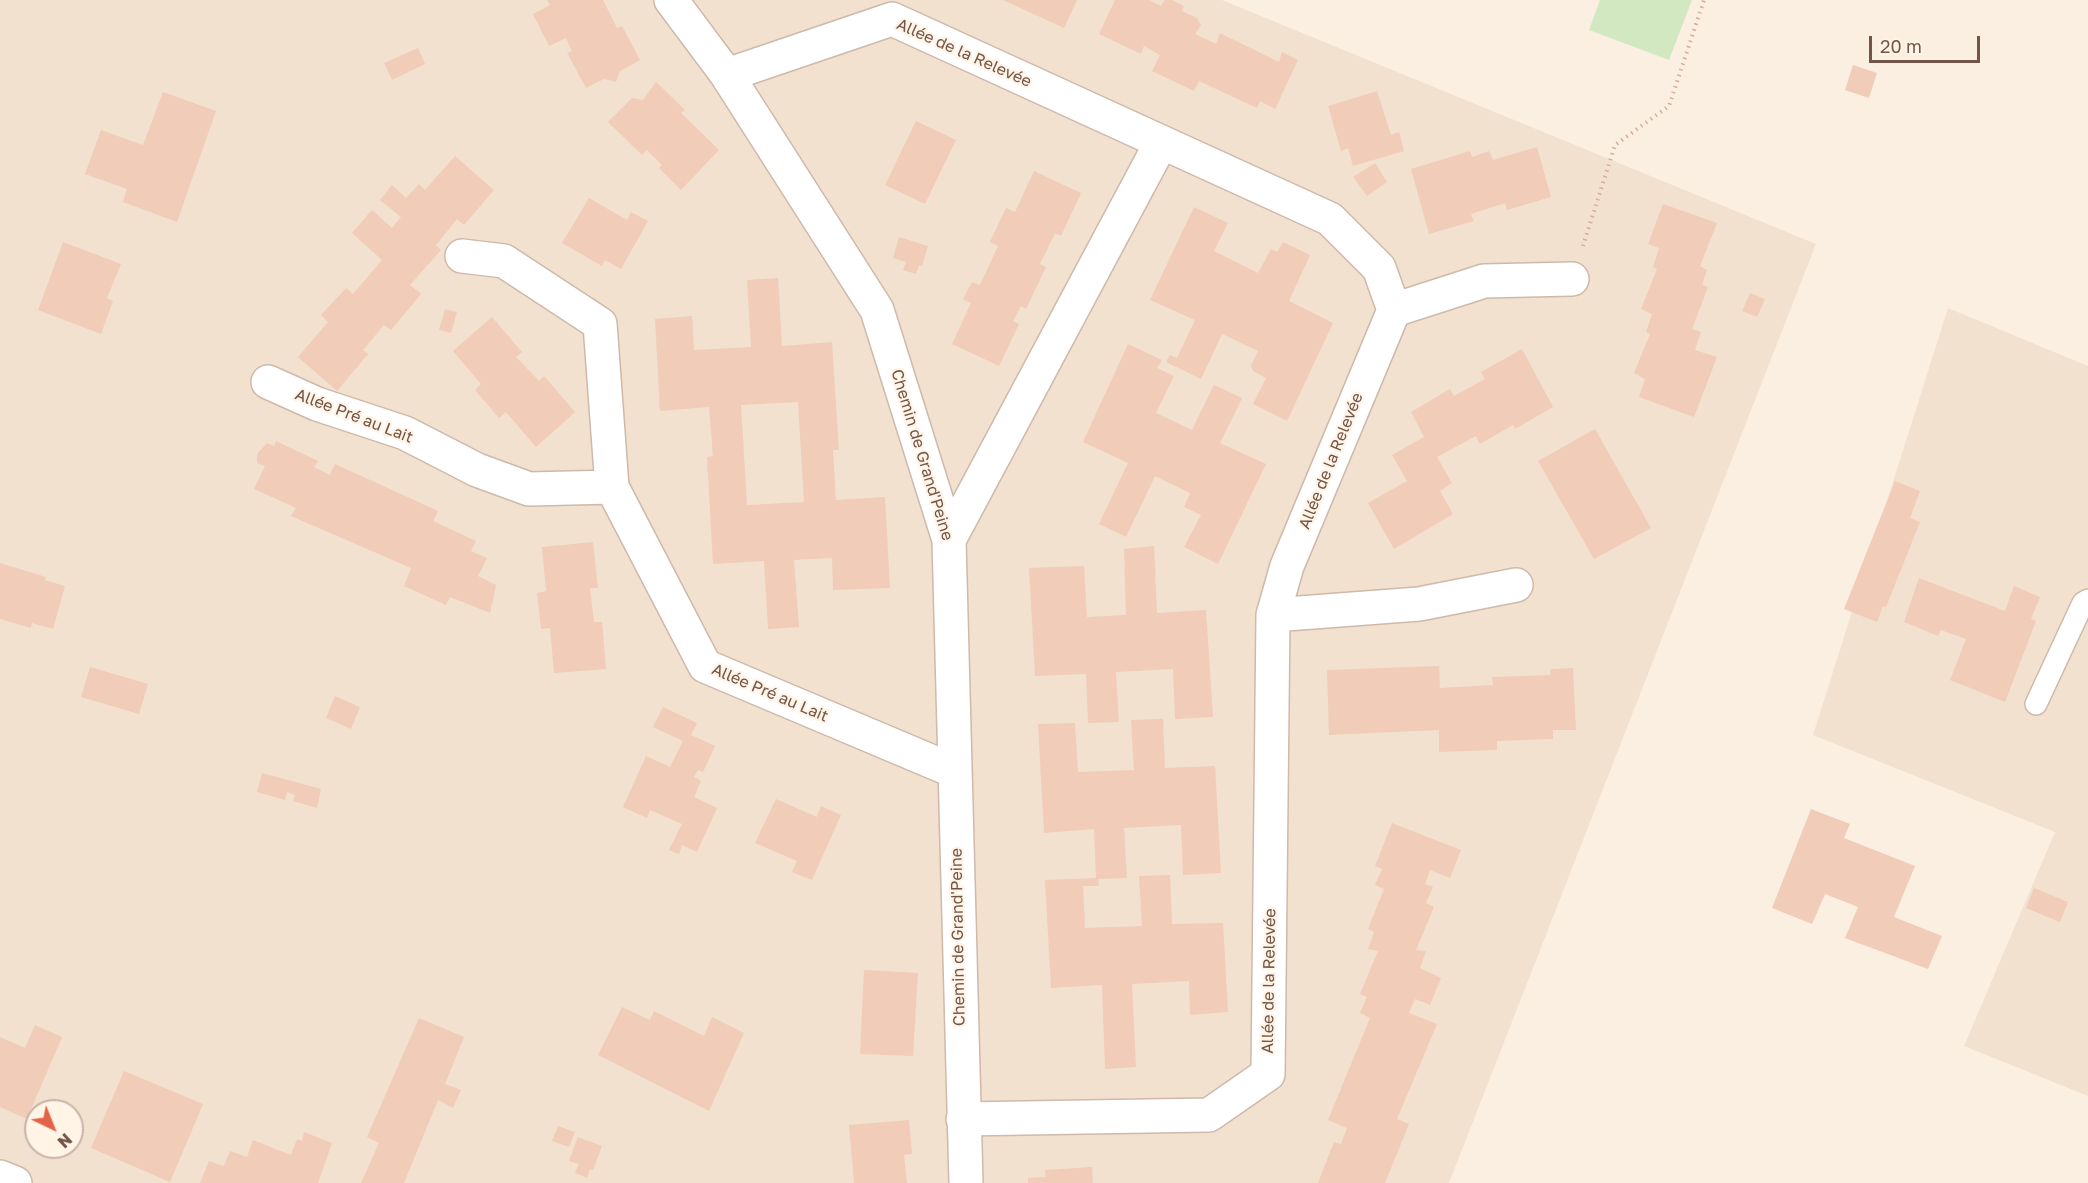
<!DOCTYPE html>
<meta charset="utf-8">
<style>
body{margin:0}
#map{position:relative;width:2088px;height:1183px;overflow:hidden;background:#fbefe1;font-family:"Golos Text",sans-serif}
canvas{display:block}
.north{position:absolute;left:24px;top:1099px;width:60px;height:60px;box-sizing:border-box;background:#fff4e6;border:2px solid #c7b4a7;border-radius:50%;rotate:137deg;font-size:16px;font-weight:700;line-height:24px;text-align:center;color:#725548}
.north::after{content:'';display:block;margin:auto;width:21px;height:27px;background:#e46247;clip-path:polygon(50% 0,100% 100%,50% 72%,0 100%)}
.scale{position:absolute;left:1869px;top:36px;width:111px;height:27px;box-sizing:border-box;border:3px solid #725548;border-top:0;padding-left:8px;font-size:18px;line-height:21px;white-space:nowrap;color:#725548;-webkit-text-stroke:4px #fff4e6;paint-order:stroke}
</style>
<div id="map">
<canvas width="2088" height="1183"></canvas>
<div class="north">N</div>
<div class="scale">20 m</div>
</div>
<script>
const ctx = document.querySelector('canvas').getContext('2d');
ctx.lineJoin = 'round';
function paint(path, color) { ctx.fillStyle = color; ctx.fill(path, 'evenodd'); }
const toPath = rows => new Path2D(rows.map(r => 'M' + r).join(''));
function trace(path, color, width, dash) { ctx.strokeStyle = color; ctx.lineWidth = width; ctx.lineCap = dash ? 'butt' : 'round'; ctx.setLineDash(dash || []); ctx.stroke(path); }
function drawText(font, color, halo, rows, align = 'center') {
  ctx.font = font + ' "Golos Text",sans-serif'; ctx.lineWidth = 4.5; ctx.setLineDash([]); ctx.textBaseline = 'middle'; ctx.strokeStyle = halo; ctx.fillStyle = color; for (const [text, x, y, turn = 0] of rows) {
    ctx.save(); ctx.translate(x, y); ctx.rotate((+turn || 0) * Math.PI / 180); ctx.textAlign = isNaN(turn) ? turn : align; if (halo) ctx.strokeText(text, 0, 0); ctx.fillText(text, 0, 0); ctx.restore();
  }
}
paint(toPath([
 [0,0,1222,0,1816,244,1449,1183,0,1183],
 [36,1111,72,1111,72,1147,36,1147],
 [1948,308,2088,366,2088,1096,1964,1046,2055,832,1813,735]
]), '#f3e1cf');
paint(toPath([
 [1600,0,1692,0,1669,60,1589,30]
]), '#d2e8c0');
paint(toPath([
 [547,0,603,0,617,28,622,26,640,60,620,71,616,82,604,79,586,88,567,53,572,51,566,38,549,46,533,14,550,5],
 [1003,0,1077,0,1064,28],
 [1115,0,1149,0,1161,6,1165,0,1172,0,1184,6,1182,11,1197,18,1201,25,1195,34,1216,44,1220,33,1279,62,1282,52,1298,60,1275,109,1260,101,1257,108,1199,81,1194,91,1152,71,1160,55,1144,46,1141,54,1099,34],
 [418,48,425,64,392,80,384,63],
 [1853,65,1877,73,1869,98,1845,90],
 [656,82,685,110,681,113,719,150,681,190,659,168,662,165,647,150,642,155,608,122,632,98,643,100],
 [1377,91,1391,135,1399,132,1404,151,1353,166,1348,148,1341,151,1328,106],
 [163,92,216,111,177,222,123,202,127,189,85,174,101,130,143,145],
 [916,121,956,140,925,204,885,185],
 [1537,147,1551,197,1507,210,1505,203,1471,214,1474,221,1429,234,1411,169,1470,151,1472,157,1489,151,1493,160],
 [455,156,494,190,464,225,457,219,436,245,441,250,410,285,421,294,391,330,384,325,363,350,368,354,337,391,298,357,328,322,321,315,346,288,353,294,382,260,352,233,372,210,392,228,401,217,380,200,392,185,406,198,419,184,425,190],
 [1375,163,1387,182,1367,196,1353,177],
 [1034,171,1081,193,1061,236,1055,233,1040,264,1046,267,1026,309,1021,306,1013,321,1019,324,999,366,952,344,971,303,963,299,972,282,980,285,998,246,990,242,1006,208,1015,212],
 [589,198,627,220,631,212,648,221,621,269,605,260,602,266,562,243],
 [1663,204,1717,223,1700,266,1707,270,1702,285,1708,287,1692,329,1701,332,1695,350,1717,357,1694,417,1639,397,1645,379,1634,373,1650,334,1646,332,1652,314,1641,309,1657,269,1653,267,1659,248,1648,244],
 [1194,207,1228,223,1214,251,1258,273,1271,249,1277,252,1283,242,1310,255,1289,301,1333,323,1287,421,1253,404,1266,378,1253,371,1251,365,1258,351,1222,334,1201,379,1166,362,1170,355,1177,358,1195,320,1150,300],
 [899,237,928,246,922,266,919,265,916,274,903,270,906,262,893,258],
 [63,242,121,264,107,298,113,301,101,334,38,310],
 [778,278,782,346,832,342,839,450,833,450,836,500,885,497,890,588,833,590,832,558,794,560,799,627,768,629,764,561,713,564,707,457,713,456,709,407,660,411,655,319,692,316,694,350,751,347,747,280],
 [798,402,804,502,747,505,741,405],
 [1750,293,1765,299,1757,317,1742,311],
 [445,309,457,312,451,333,439,330],
 [492,317,522,352,516,357,539,381,544,376,575,412,536,447,506,412,499,418,475,390,481,384,453,351],
 [1128,344,1162,360,1157,368,1174,376,1156,413,1192,430,1214,385,1242,398,1220,443,1266,464,1218,564,1184,547,1201,515,1184,507,1190,493,1155,476,1126,537,1099,524,1128,463,1083,442],
 [1522,349,1553,407,1515,429,1513,425,1480,444,1476,436,1437,457,1452,483,1440,491,1453,514,1394,549,1368,503,1407,481,1392,455,1424,437,1411,412,1450,389,1454,396,1485,379,1481,372],
 [1595,429,1651,528,1594,559,1538,461],
 [276,441,318,461,314,467,330,475,335,464,438,511,433,521,476,541,471,551,487,558,478,576,496,585,490,613,450,597,446,605,404,586,411,568,291,516,296,508,254,489,265,466,257,463,257,454,267,443,274,446],
 [1895,481,1920,491,1910,518,1920,522,1886,607,1883,606,1877,622,1844,609],
 [593,542,598,588,590,588,594,622,602,622,606,669,554,673,550,628,541,629,537,593,546,591,542,547],
 [1154,546,1157,613,1206,610,1213,717,1175,719,1173,669,1116,672,1119,722,1088,723,1086,674,1035,676,1029,568,1084,566,1087,617,1126,615,1124,549],
 [0,563,46,577,45,580,65,586,53,629,32,623,31,628,0,619],
 [1919,578,2005,611,2014,586,2040,597,2031,619,2036,621,2005,702,1950,680,1966,639,1941,630,1938,636,1904,622],
 [1439,666,1440,688,1493,685,1492,677,1550,675,1551,669,1573,668,1576,730,1553,730,1553,739,1497,741,1497,750,1439,752,1439,730,1329,735,1327,670],
 [90,667,148,684,139,714,81,697],
 [335,696,360,707,351,729,326,718],
 [663,707,697,723,691,735,715,746,703,772,698,770,694,777,701,781,694,797,717,808,697,852,682,845,679,854,669,850,682,824,650,810,647,818,623,807,646,756,670,767,683,741,653,727],
 [1163,719,1165,768,1215,766,1221,873,1183,875,1181,825,1124,828,1127,878,1098,879,1099,886,1083,886,1085,928,1142,926,1139,876,1170,875,1172,924,1223,923,1228,1012,1190,1015,1189,981,1132,984,1136,1067,1105,1069,1102,985,1051,988,1045,880,1096,878,1094,829,1044,833,1038,724,1075,723,1078,772,1134,770,1131,720],
 [262,773,321,789,317,808,293,801,295,795,287,792,285,800,257,792],
 [776,799,817,817,821,806,841,815,812,880,792,872,797,861,755,843],
 [1811,809,1850,824,1844,838,1915,866,1894,917,1942,936,1928,969,1845,938,1858,907,1825,894,1812,924,1772,908],
 [1392,823,1461,850,1450,878,1430,870,1425,884,1433,887,1426,903,1434,907,1416,950,1426,951,1420,968,1441,978,1430,1005,1415,999,1409,1013,1437,1024,1397,1119,1409,1124,1385,1183,1318,1183,1334,1142,1341,1144,1347,1128,1328,1120,1370,1018,1360,1013,1367,997,1360,994,1378,951,1368,949,1374,932,1368,929,1384,889,1375,885,1382,869,1375,866],
 [2034,888,2068,902,2060,922,2026,908],
 [864,970,918,973,913,1056,860,1054],
 [622,1007,650,1020,654,1011,704,1036,712,1017,744,1033,709,1111,598,1055],
 [419,1018,464,1037,445,1084,461,1090,453,1108,438,1100,404,1183,361,1183,379,1143,367,1137],
 [35,1025,62,1037,27,1119,0,1107,0,1037,25,1048],
 [124,1071,203,1104,170,1182,91,1148],
 [909,1120,912,1154,904,1155,907,1183,854,1183,849,1125],
 [558,1126,575,1132,569,1147,552,1141],
 [304,1132,332,1143,318,1183,200,1183,209,1161,224,1166,230,1151,247,1157,253,1140,291,1155,297,1139,302,1141],
 [578,1137,602,1146,593,1170,590,1169,587,1178,575,1173,579,1164,569,1161],
 [1092,1167,1093,1183,1028,1183,1028,1178,1046,1177,1045,1170]
]), '#f0ccb9');
const lane = toPath([
 [2036,704,2083,603,2088,600]
]);
const street = toPath([
 [671,0,727,75,877,310,949,540,966,1183],
 [727,75,892,19,1330,219,1379,268,1394,310,1287,566,1273,615],
 [462,256,504,261,600,324,612,487,705,666,954,771],
 [1394,310,1484,281,1572,279],
 [268,382,317,404,405,433,477,470,529,489,612,487],
 [949,540,1161,143],
 [963,1119,1209,1115,1268,1074,1273,615,1419,604,1516,585],
 [0,1177,15,1183]
]);
trace(lane, '#ceb9ab', 24);
trace(street, '#ceb9ab', 36);
trace(toPath([
 [1583,246,1615,145,1669,106,1704,0]
]), '#d4af9d', 4, [1.5, 4.5]);
trace(lane, '#fff', 21);
trace(street, '#fff', 33);
drawText('16px', '#725548', '#fff4e6', [
 ["Allée de la Relevée",964,53,24],
 ["Allée Pré au Lait",354,416,21],
 ["Chemin de Grand'Peine",922,455,73],
 ["Allée de la Relevée",1331,461,-68],
 ["Allée Pré au Lait",770,693,23],
 ["Chemin de Grand'Peine",958,937,-91],
 ["Allée de la Relevée",1269,981,-89]
]);
</script>
